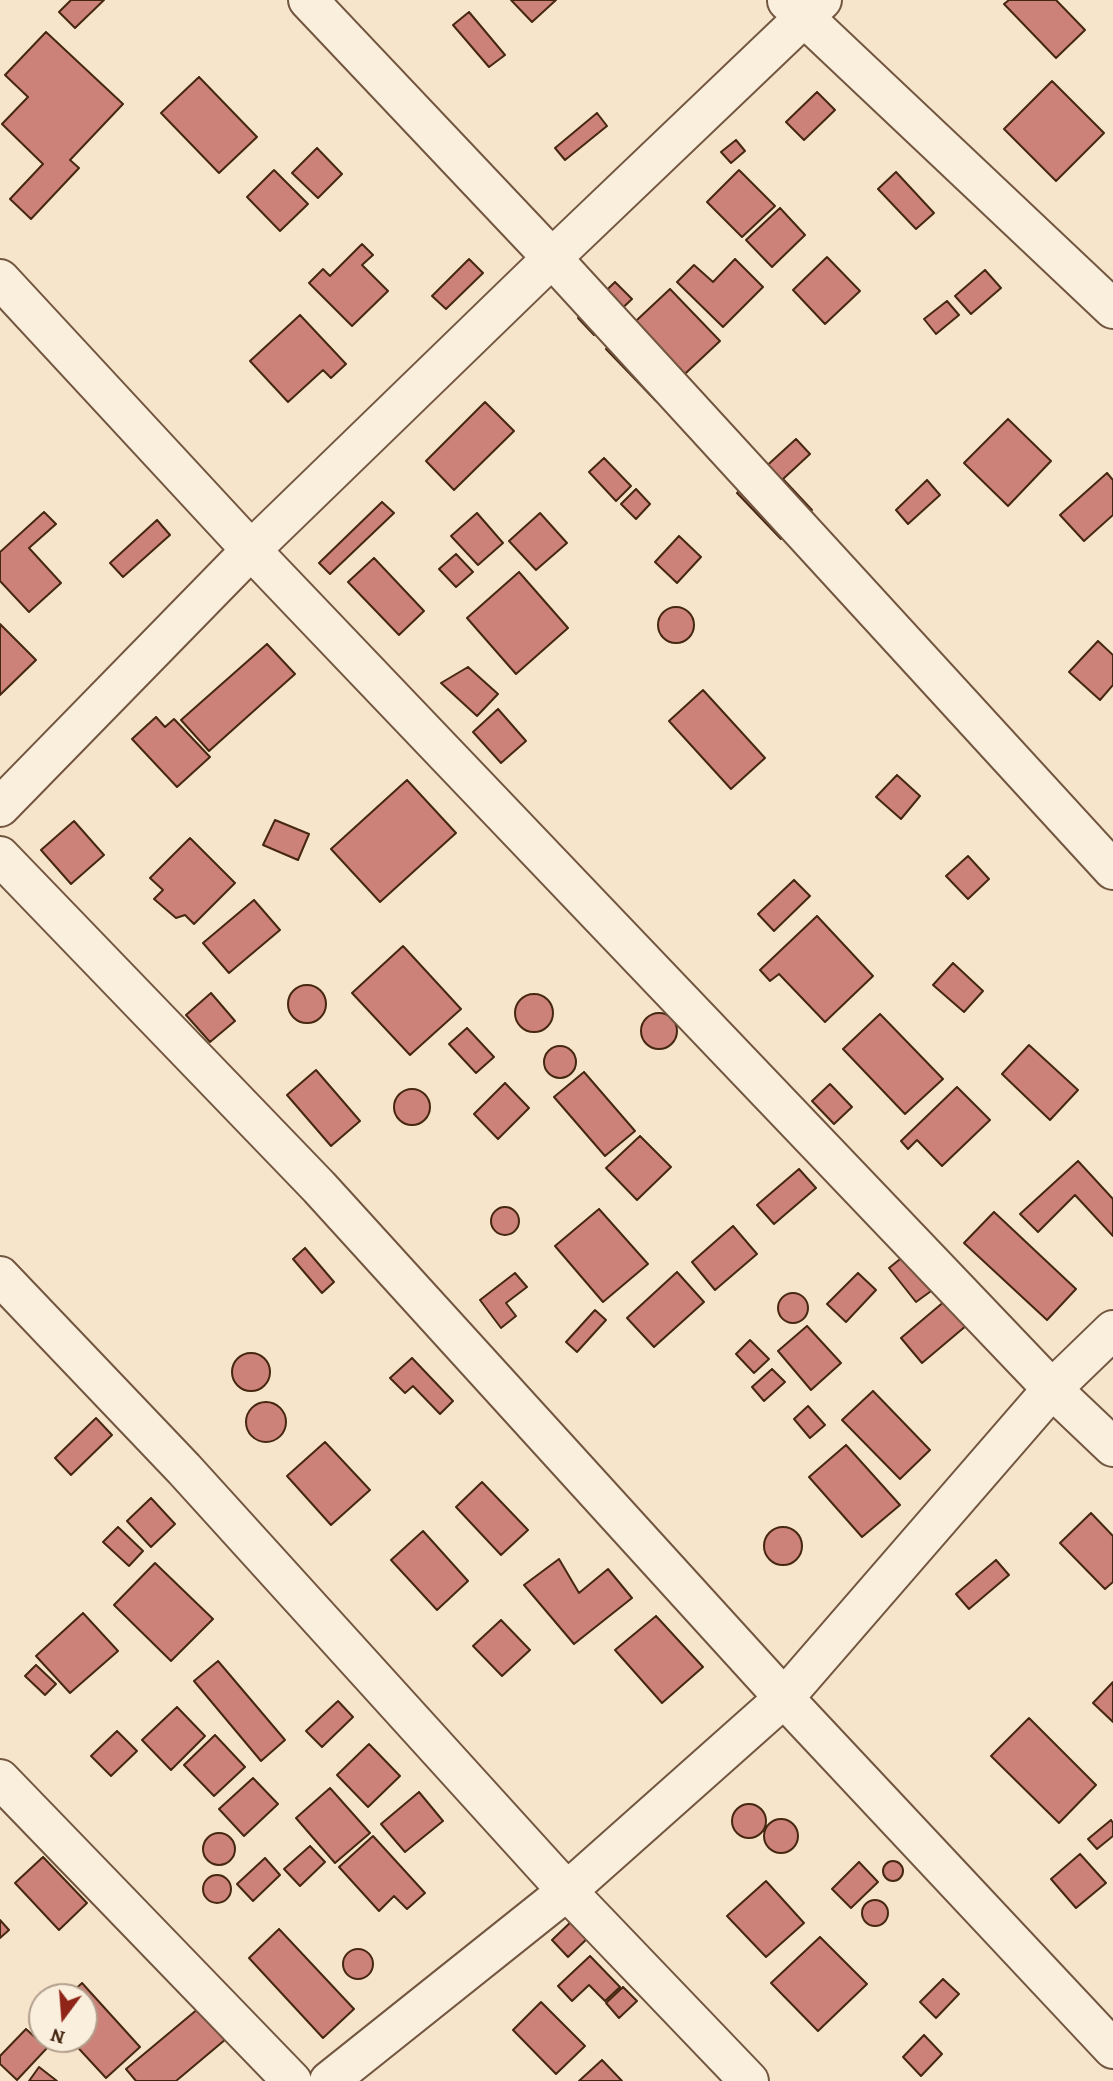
<!DOCTYPE html>
<style>
body{margin:0}
#map{position:relative;width:1113px;height:2081px;overflow:hidden;background:#f7e5cb;font-family:Alegreya,serif}
canvas{display:block}
.north{position:absolute;left:28px;top:1983px;width:70px;height:70px;box-sizing:border-box;background:#faeedd;border:2px solid #b29e8c;border-radius:50%;rotate:196deg;font-size:19px;font-weight:700;line-height:28px;text-align:center;color:#452712}
.north::after{content:'';display:block;margin:auto;width:24px;height:32px;background:#8f2418;clip-path:polygon(50% 0,100% 100%,50% 72%,0 100%)}
</style>
<div id="map">
<canvas width="1113" height="2081"></canvas>
<div class="north">N</div>
</div>
<script>
const ctx = document.querySelector('canvas').getContext('2d');
ctx.lineJoin = 'round';
function paint(path, color) { ctx.fillStyle = color; ctx.fill(path, 'evenodd'); }
const toPath = rows => new Path2D(rows.map(r => 'M' + r).join(''));
function trace(path, color, width, dash) { ctx.strokeStyle = color; ctx.lineWidth = width; ctx.lineCap = dash ? 'butt' : 'round'; ctx.setLineDash(dash || []); ctx.stroke(path); }
const building = toPath([
 [71,0,104,0,75,28,59,12,71,0],
 [511,0,556,0,532,22,511,0],
 [1009,0,1056,0,1085,30,1056,58,1004,4,1009,0],
 [469,12,505,55,489,67,453,25,469,12],
 [46,32,123,104,70,160,79,168,31,219,10,199,43,164,2,124,28,97,5,75,46,32],
 [199,77,257,137,219,173,161,113,199,77],
 [1052,81,1104,133,1056,181,1004,129,1052,81],
 [817,92,835,110,804,140,786,122,817,92],
 [597,113,607,126,565,160,555,148,597,113],
 [736,140,745,151,731,163,721,152,736,140],
 [317,148,342,174,318,198,292,173,317,148],
 [274,170,308,204,280,231,247,197,274,170],
 [739,170,775,206,742,237,707,202,739,170],
 [896,172,934,213,916,229,878,189,896,172],
 [780,208,805,235,772,267,746,240,780,208],
 [362,244,373,255,362,265,388,291,352,326,309,283,323,269,330,276,362,244],
 [827,257,860,291,825,324,793,290,827,257],
 [469,259,483,273,446,309,432,296,469,259],
 [735,259,763,287,723,327,677,282,694,265,713,282,735,259],
 [985,270,1001,288,971,314,955,296,985,270],
 [615,282,632,299,594,335,578,318,615,282],
 [670,289,720,341,656,401,606,349,670,289],
 [947,301,959,315,936,334,924,319,947,301],
 [300,315,346,364,331,378,323,370,288,402,250,361,300,315],
 [485,402,514,431,454,490,426,461,485,402],
 [1008,419,1051,461,1008,506,964,463,1008,419],
 [796,439,810,454,783,479,812,510,781,539,737,493,796,439],
 [604,458,631,486,616,501,589,472,604,458],
 [1107,473,1113,480,1113,515,1084,541,1060,515,1107,473],
 [927,480,940,495,908,524,896,510,927,480],
 [636,489,650,504,636,519,621,504,636,489],
 [382,502,394,513,330,574,319,563,382,502],
 [44,512,56,524,29,548,61,583,29,612,0,581,0,552,44,512],
 [477,513,503,543,478,565,451,536,477,513],
 [540,513,567,543,536,570,509,541,540,513],
 [157,520,170,535,123,577,110,563,157,520],
 [679,536,701,557,677,583,655,562,679,536],
 [456,554,473,572,456,587,439,569,456,554],
 [374,558,424,611,399,635,348,582,374,558],
 [519,572,568,628,516,674,467,618,519,572],
 '658 625a18 18 0 1 1 36 0a18 18 0 1 1-36 0Z',
 [0,624,36,660,0,695,0,624],
 [1098,641,1113,655,1113,685,1100,700,1069,672,1098,641],
 [267,644,295,674,209,751,181,720,267,644],
 [468,667,498,694,477,716,441,683,468,667],
 [703,690,765,758,731,789,669,721,703,690],
 [498,709,526,741,501,763,473,732,498,709],
 [156,717,165,727,174,719,210,757,177,787,132,739,156,717],
 [897,775,920,796,901,819,876,797,897,775],
 [407,780,456,833,380,902,331,849,407,780],
 [275,820,309,834,298,860,263,845,275,820],
 [74,821,104,855,71,884,41,850,74,821],
 [190,838,235,883,194,924,185,915,176,918,154,899,163,890,150,878,190,838],
 [968,856,989,879,968,899,946,876,968,856],
 [794,880,810,896,774,931,758,914,794,880],
 [254,900,280,930,229,973,203,943,254,900],
 [817,916,873,976,825,1022,779,974,770,981,760,970,817,916],
 [403,946,461,1009,410,1055,352,993,403,946],
 [953,963,983,991,964,1012,933,985,953,963],
 '288 1004a19 19 0 1 1 38 0a19 19 0 1 1-38 0Z',
 [211,993,235,1021,210,1042,186,1015,211,993],
 '515 1013a19 19 0 1 1 38 0a19 19 0 1 1-38 0Z',
 '641 1031a18 18 0 1 1 36 0a18 18 0 1 1-36 0Z',
 [880,1014,943,1079,905,1114,843,1049,880,1014],
 [467,1028,494,1057,476,1073,449,1044,467,1028],
 [1029,1045,1078,1090,1050,1120,1002,1074,1029,1045],
 '544 1062a16 16 0 1 1 32 0a16 16 0 1 1-32 0Z',
 [316,1070,360,1121,331,1146,287,1095,316,1070],
 [584,1072,635,1131,605,1156,554,1097,584,1072],
 [505,1083,529,1108,498,1139,474,1114,505,1083],
 [830,1084,852,1107,834,1124,812,1101,830,1084],
 [957,1087,990,1120,942,1166,917,1140,908,1149,901,1141,957,1087],
 '394 1107a18 18 0 1 1 36 0a18 18 0 1 1-36 0Z',
 [640,1136,671,1167,637,1200,606,1168,640,1136],
 [1078,1161,1113,1199,1113,1236,1075,1195,1038,1232,1020,1214,1078,1161],
 [799,1169,816,1188,774,1224,757,1205,799,1169],
 '491 1221a14 14 0 1 1 28 0a14 14 0 1 1-28 0Z',
 [599,1209,648,1264,603,1302,555,1246,599,1209],
 [994,1212,1076,1289,1047,1320,964,1243,994,1212],
 [733,1226,757,1254,715,1290,692,1262,733,1226],
 [305,1248,334,1282,322,1293,293,1259,305,1248],
 [910,1251,938,1286,916,1302,889,1268,910,1251],
 [677,1272,704,1302,654,1347,627,1318,677,1272],
 [515,1273,527,1287,506,1303,516,1316,501,1328,480,1300,515,1273],
 [858,1273,876,1290,846,1322,827,1304,858,1273],
 '778 1308a15 15 0 1 1 30 0a15 15 0 1 1-30 0Z',
 [946,1300,967,1325,922,1363,901,1338,946,1300],
 [595,1310,606,1320,577,1352,566,1342,595,1310],
 [807,1326,841,1363,811,1390,778,1351,807,1326],
 [750,1340,769,1359,754,1373,736,1354,750,1340],
 '232 1372a19 19 0 1 1 38 0a19 19 0 1 1-38 0Z',
 [412,1358,453,1401,440,1414,413,1386,405,1393,390,1378,412,1358],
 [772,1369,785,1382,764,1401,752,1387,772,1369],
 [873,1391,930,1450,900,1479,842,1420,873,1391],
 '246 1422a20 20 0 1 1 40 0a20 20 0 1 1-40 0Z',
 [808,1406,825,1425,810,1438,794,1419,808,1406],
 [96,1418,112,1435,71,1475,55,1458,96,1418],
 [325,1442,370,1490,331,1525,287,1476,325,1442],
 [846,1445,900,1505,862,1537,809,1477,846,1445],
 [482,1482,528,1530,501,1555,456,1507,482,1482],
 [151,1498,175,1524,151,1547,127,1521,151,1498],
 [1091,1513,1113,1536,1113,1582,1105,1589,1060,1543,1091,1513],
 [118,1527,143,1551,129,1566,103,1542,118,1527],
 '764 1546a19 19 0 1 1 38 0a19 19 0 1 1-38 0Z',
 [423,1531,468,1581,437,1610,391,1560,423,1531],
 [559,1559,579,1593,608,1569,632,1598,574,1644,524,1585,559,1559],
 [996,1560,1009,1575,969,1609,956,1594,996,1560],
 [155,1563,213,1619,171,1661,114,1605,155,1563],
 [83,1613,118,1651,70,1693,36,1656,83,1613],
 [656,1616,703,1667,662,1703,615,1650,656,1616],
 [501,1620,530,1650,502,1676,473,1646,501,1620],
 [218,1661,285,1740,261,1761,194,1681,218,1661],
 [36,1665,56,1684,45,1695,25,1676,36,1665],
 [1113,1682,1113,1722,1093,1703,1113,1682],
 [338,1701,353,1717,322,1747,306,1731,338,1701],
 [177,1707,205,1736,171,1770,142,1740,177,1707],
 [1029,1718,1096,1785,1059,1823,991,1756,1029,1718],
 [117,1731,137,1751,111,1776,91,1756,117,1731],
 [215,1735,245,1767,214,1796,184,1765,215,1735],
 [369,1744,400,1776,368,1807,337,1775,369,1744],
 [253,1778,278,1804,244,1836,219,1809,253,1778],
 [330,1788,370,1833,335,1863,296,1818,330,1788],
 [419,1792,443,1821,405,1852,381,1824,419,1792],
 '732 1821a17 17 0 1 1 34 0a17 17 0 1 1-34 0Z',
 '764 1836a17 17 0 1 1 34 0a17 17 0 1 1-34 0Z',
 [1111,1820,1113,1823,1113,1836,1097,1849,1088,1839,1111,1820],
 '203 1849a16 16 0 1 1 32 0a16 16 0 1 1-32 0Z',
 [373,1836,425,1893,407,1909,394,1896,379,1911,339,1867,373,1836],
 [310,1846,325,1862,300,1886,284,1869,310,1846],
 [1080,1854,1106,1883,1076,1908,1051,1879,1080,1854],
 [43,1857,87,1903,59,1930,15,1883,43,1857],
 [265,1858,280,1875,253,1901,237,1884,265,1858],
 '883 1871a10 10 0 1 1 20 0a10 10 0 1 1-20 0Z',
 [859,1862,878,1882,851,1908,832,1889,859,1862],
 '203 1889a14 14 0 1 1 28 0a14 14 0 1 1-28 0Z',
 [766,1881,804,1923,766,1957,727,1916,766,1881],
 '862 1913a13 13 0 1 1 26 0a13 13 0 1 1-26 0Z',
 [574,1919,590,1936,568,1957,552,1940,574,1919],
 [0,1920,9,1930,0,1938,0,1920],
 [279,1929,354,2009,323,2038,249,1958,279,1929],
 [820,1937,867,1984,818,2031,771,1983,820,1937],
 '343 1964a15 15 0 1 1 30 0a15 15 0 1 1-30 0Z',
 [590,1956,620,1987,605,2001,589,1985,572,2001,558,1986,590,1956],
 [943,1979,959,1994,936,2018,920,2002,943,1979],
 [82,1983,140,2047,106,2078,70,2039,84,2039,84,1997,67,1997,82,1983],
 [623,1987,637,2001,619,2018,606,2003,623,1987],
 [541,2002,585,2046,556,2074,513,2030,541,2002],
 [199,2008,226,2039,176,2081,136,2081,126,2069,199,2008],
 [26,2029,47,2048,17,2080,0,2064,0,2056,26,2029],
 [924,2035,942,2054,921,2076,903,2057,924,2035],
 [602,2060,622,2081,579,2081,602,2060],
 [39,2067,57,2081,29,2081,39,2067]
]);
paint(building, '#cc8279');
trace(building, '#452712', 2);
const street = toPath([
 [308,0,552,258,1113,870],
 [787,1,1113,309],
 [0,279,251,550,1052,1389,1113,1447],
 [0,807,251,550,552,258,822,0],
 [0,856,319,1187,784,1698,1113,2049],
 [0,1276,184,1469,567,1891,749,2081],
 [0,1779,292,2081],
 [329,2081,567,1891,784,1698,1052,1389,1113,1330]
]);
trace(street, '#725640', 42);
trace(street, '#faeedd', 38);
</script>
